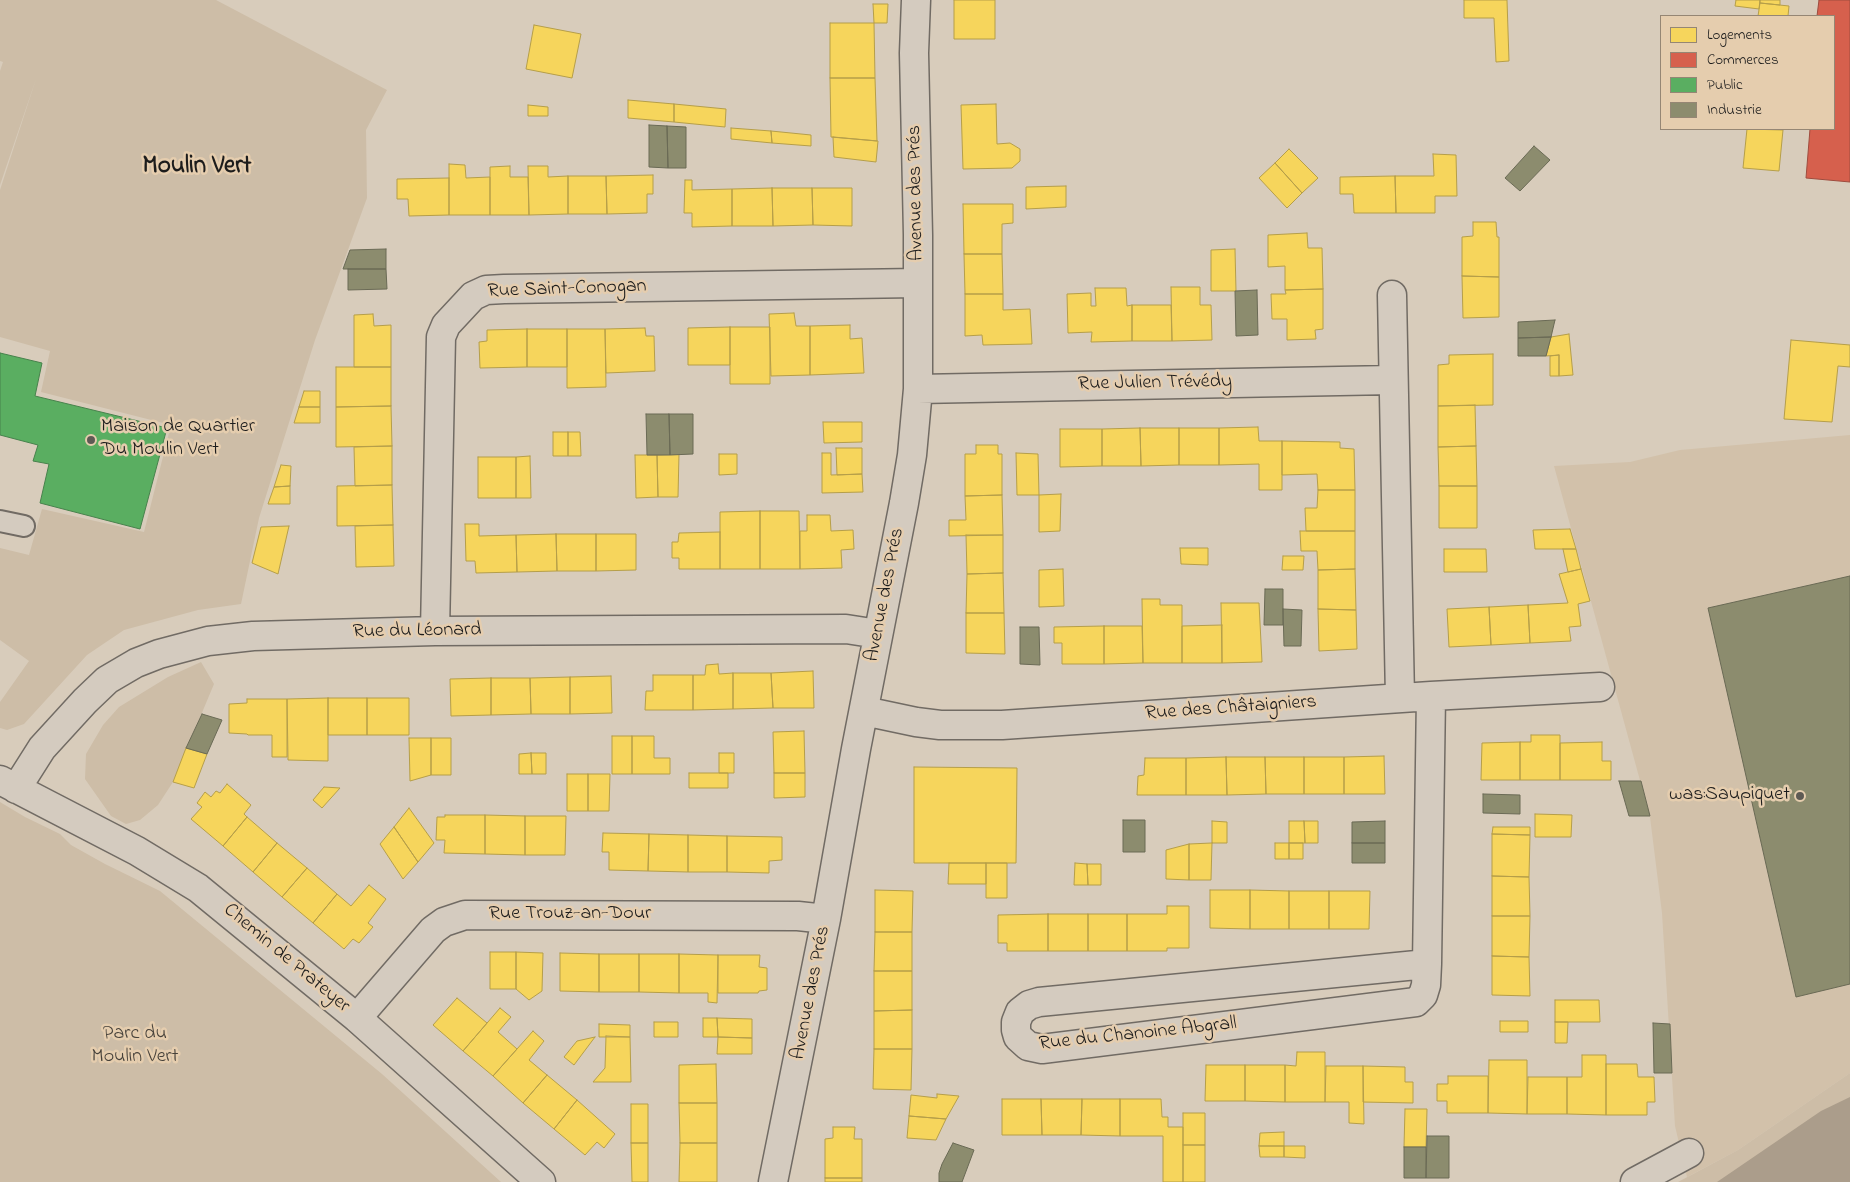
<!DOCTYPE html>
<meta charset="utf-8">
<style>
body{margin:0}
#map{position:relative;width:1850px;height:1182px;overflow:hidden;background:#d8ccbb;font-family:"Indie Flower",sans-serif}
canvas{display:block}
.legend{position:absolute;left:1660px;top:15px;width:175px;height:115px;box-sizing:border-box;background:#e5cdae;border:1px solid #958674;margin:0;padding:6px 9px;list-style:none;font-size:15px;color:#1c1c1c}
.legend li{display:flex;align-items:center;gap:10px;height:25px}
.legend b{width:25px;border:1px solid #958674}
</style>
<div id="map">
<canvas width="1850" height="1182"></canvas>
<ul class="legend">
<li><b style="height:14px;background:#f6d55c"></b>Logements</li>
<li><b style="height:14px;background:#d6604d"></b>Commerces</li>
<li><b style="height:14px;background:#5aae61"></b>Public</li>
<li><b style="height:14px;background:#8c8c6e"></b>Industrie</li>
</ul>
</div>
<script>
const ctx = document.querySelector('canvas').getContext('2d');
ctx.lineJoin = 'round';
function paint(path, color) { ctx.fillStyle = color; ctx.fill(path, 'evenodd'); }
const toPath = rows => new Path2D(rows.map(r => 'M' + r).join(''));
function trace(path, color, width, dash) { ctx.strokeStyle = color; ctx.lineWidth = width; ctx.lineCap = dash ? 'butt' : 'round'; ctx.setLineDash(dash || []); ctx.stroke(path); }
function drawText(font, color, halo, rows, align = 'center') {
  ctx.font = font + ' "Indie Flower",sans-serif'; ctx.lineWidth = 5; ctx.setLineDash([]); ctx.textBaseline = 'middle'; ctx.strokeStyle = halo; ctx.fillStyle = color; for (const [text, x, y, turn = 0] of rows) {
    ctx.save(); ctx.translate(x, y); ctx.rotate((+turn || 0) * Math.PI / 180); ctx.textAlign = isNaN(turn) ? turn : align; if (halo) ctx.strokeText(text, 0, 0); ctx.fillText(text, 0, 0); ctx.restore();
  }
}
paint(toPath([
 [1850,435,1850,1073,1738,1150,1687,1177,1675,1126,1662,913,1650,817,1554,466,1630,462,1680,450]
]), '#d2c1aa');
paint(toPath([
 [0,0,216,0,387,90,366,130,367,198,315,340,259,518,241,604,198,610,124,630,87,655,24,724,7,730,0,728,0,702,29,661,0,640,0,548,29,555,42,509,144,532,171,425,41,392,50,351,0,337,0,190,36,79,0,185,0,71,3,62,0,61],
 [201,662,214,684,173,782,158,805,140,820,126,824,111,816,85,779,86,754,103,725,119,707,168,677],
 [0,802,25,817,60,834,71,845,105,864,160,891,382,1074,501,1182,0,1182],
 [1850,1073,1850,1182,1678,1182,1738,1150]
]), '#cdbda7');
paint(toPath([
 [1850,1097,1850,1182,1717,1182,1821,1111]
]), '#ab9d8b');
const homes = toPath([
 [954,0,995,0,995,39,954,39,954,0],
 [1464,0,1507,0,1509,61,1496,62,1494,18,1464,18,1464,0],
 [1736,0,1760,0,1759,9,1735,6,1736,0],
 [1760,0,1780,0,1780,5,1760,3,1760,0],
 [1760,3,1789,6,1788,16,1758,16,1760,3],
 [873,4,888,4,887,23,874,23,873,4],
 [830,23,874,23,875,78,830,78,830,23],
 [534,25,581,34,572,78,526,69,534,25],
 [830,78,875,78,877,141,831,137,830,78],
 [628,100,674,104,674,122,628,118,628,100],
 [674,104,726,109,725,127,674,122,674,104],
 [996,104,997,144,1010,143,1020,149,1020,161,1012,168,963,169,961,105,996,104],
 [528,105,548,107,548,116,528,116,528,105],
 [731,128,771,131,772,143,731,139,731,128],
 [1747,129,1783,130,1779,171,1743,168,1747,129],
 [771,131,811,135,811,146,772,143,771,131],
 [833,137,878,141,876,162,834,157,833,137],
 [1289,149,1318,178,1302,193,1275,163,1289,149],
 [1433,154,1456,155,1457,196,1435,196,1435,213,1396,213,1395,176,1434,176,1433,154],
 [1275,163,1302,193,1287,208,1259,178,1275,163],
 [449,164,465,165,466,178,490,177,490,215,449,215,449,164],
 [510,166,510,177,528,177,529,215,490,215,490,167,510,166],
 [528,166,548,166,548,177,568,176,568,214,529,215,528,166],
 [653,175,653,194,647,194,647,213,607,214,606,176,653,175],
 [568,176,606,176,607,214,568,214,568,176],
 [1395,176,1396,213,1354,213,1353,194,1340,194,1340,177,1395,176],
 [449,178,449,215,409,216,408,199,397,199,397,179,449,178],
 [685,180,692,180,692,190,732,189,732,226,692,227,692,213,684,213,685,180],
 [1066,186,1066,207,1026,209,1026,187,1066,186],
 [772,188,773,226,732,226,732,189,772,188],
 [772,188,812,188,813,225,773,226,772,188],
 [812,188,852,188,852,226,813,225,812,188],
 [963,204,1013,204,1013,223,1002,224,1002,254,964,254,963,204],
 [1473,222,1496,222,1497,237,1499,237,1499,277,1462,276,1462,237,1473,236,1473,222],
 [1307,233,1308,248,1322,248,1323,289,1285,290,1285,266,1268,267,1268,235,1307,233],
 [1235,249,1236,291,1211,291,1211,250,1235,249],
 [964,254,1002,254,1003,294,965,294,964,254],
 [1462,276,1499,277,1499,317,1463,318,1462,276],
 [1171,287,1200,287,1200,305,1211,305,1212,340,1172,341,1171,287],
 [1095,288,1126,288,1127,306,1132,305,1132,341,1091,342,1092,332,1068,333,1067,294,1091,293,1091,306,1096,306,1095,288],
 [1323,289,1323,329,1315,330,1316,339,1287,340,1287,319,1272,319,1271,294,1286,294,1285,290,1323,289],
 [965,294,1003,294,1003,310,1030,309,1032,344,983,345,982,335,965,336,965,294],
 [1132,305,1171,305,1172,341,1132,341,1132,305],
 [794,313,796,326,810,326,810,375,771,376,769,314,794,313],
 [373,314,374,326,391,325,391,367,354,367,354,315,373,314],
 [850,325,850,339,862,338,864,373,810,375,810,326,850,325],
 [730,327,730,365,688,365,688,328,730,327],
 [730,327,770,327,770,384,730,384,730,327],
 [645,328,646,336,654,336,655,371,606,373,605,329,645,328],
 [527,329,527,367,480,368,479,342,487,341,487,330,527,329],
 [527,329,567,329,567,367,527,367,527,329],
 [567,329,605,329,606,387,567,388,567,329],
 [1569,334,1573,375,1559,376,1559,355,1546,356,1551,337,1569,334],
 [1791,340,1850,345,1850,367,1838,366,1832,422,1784,419,1791,340],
 [1493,354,1493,405,1438,406,1438,365,1449,364,1449,355,1493,354],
 [1559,355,1559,376,1550,376,1550,356,1559,355],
 [336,367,391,367,391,406,336,407,336,367],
 [304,391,320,391,320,407,299,407,304,391],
 [1475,405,1476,446,1438,447,1438,406,1475,405],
 [391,406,392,446,336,447,336,407,391,406],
 [299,407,320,407,320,423,294,423,299,407],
 [823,422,862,422,862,442,824,443,823,422],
 [1258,427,1259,441,1282,441,1282,490,1259,490,1259,464,1219,465,1219,428,1258,427],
 [1140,428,1179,428,1179,465,1141,466,1140,428],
 [1140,428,1141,466,1102,466,1102,429,1140,428],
 [1179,428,1219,428,1219,465,1179,465,1179,428],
 [1060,429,1102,429,1102,466,1060,467,1060,429],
 [553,432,568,432,568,456,553,456,553,432],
 [568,432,580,432,581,456,568,456,568,432],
 [1282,441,1340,442,1340,448,1354,449,1355,490,1318,490,1317,474,1282,475,1282,441],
 [976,445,998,445,998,454,1002,454,1002,495,965,496,965,454,976,454,976,445],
 [392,446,392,485,355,486,354,447,392,446],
 [1476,446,1477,486,1439,486,1438,447,1476,446],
 [836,448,862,448,862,474,837,475,836,448],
 [822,453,831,453,831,475,862,474,863,492,822,493,822,453],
 [1016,453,1038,454,1039,495,1017,495,1016,453],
 [679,454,678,497,658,497,657,455,679,454],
 [719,454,737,454,737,474,719,475,719,454],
 [635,455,657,455,658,497,636,498,635,455],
 [530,456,531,498,516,498,516,457,530,456],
 [478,457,516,457,516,498,478,498,478,457],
 [281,465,291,466,290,486,274,487,281,465],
 [392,485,393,525,337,526,337,486,392,485],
 [290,486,290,504,268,504,274,487,290,486],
 [1439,486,1477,486,1477,528,1439,528,1439,486],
 [1318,490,1355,490,1355,531,1306,531,1305,508,1317,508,1318,490],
 [1061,494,1060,531,1039,532,1039,495,1061,494],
 [1002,495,1003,535,949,536,949,520,966,520,965,496,1002,495],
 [760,511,760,569,720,569,720,512,760,511],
 [760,511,799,511,800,569,760,569,760,511],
 [807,515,830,515,831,531,853,530,854,549,841,550,842,568,800,569,800,531,807,531,807,515],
 [465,524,479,524,479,536,516,535,517,572,476,573,475,561,466,561,465,524],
 [393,525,394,566,356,567,355,526,393,525],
 [289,526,278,574,252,563,261,527,289,526],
 [1570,529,1576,549,1535,549,1533,530,1570,529],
 [1300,531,1355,531,1355,569,1318,570,1317,551,1301,551,1300,531],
 [720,532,720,569,679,569,679,558,672,558,672,542,678,542,679,533,720,532],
 [556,534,596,534,596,571,557,571,556,534],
 [556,534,557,571,517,572,516,535,556,534],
 [596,534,636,534,636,570,596,571,596,534],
 [966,535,1003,535,1003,573,967,574,966,535],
 [1180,548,1208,548,1208,565,1181,564,1180,548],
 [1444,549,1486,549,1487,572,1444,572,1444,549],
 [1563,549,1576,549,1581,569,1568,572,1563,549],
 [1283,556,1304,556,1303,570,1282,570,1283,556],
 [1063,569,1064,606,1039,607,1039,570,1063,569],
 [1355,569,1356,610,1318,609,1318,570,1355,569],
 [1581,569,1590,601,1578,604,1581,626,1569,627,1571,641,1530,643,1528,605,1568,603,1559,574,1581,569],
 [1003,573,1004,613,966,613,967,574,1003,573],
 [1142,599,1160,599,1160,605,1182,605,1182,663,1143,663,1142,599],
 [1221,603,1259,603,1262,662,1222,663,1221,603],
 [1528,605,1530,643,1491,645,1489,607,1528,605],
 [1489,607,1491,645,1449,647,1447,609,1489,607],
 [1318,609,1356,610,1357,649,1319,651,1318,609],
 [966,613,1004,613,1005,654,966,653,966,613],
 [1222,625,1222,663,1182,663,1182,626,1222,625],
 [1104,626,1142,626,1143,663,1104,664,1104,626],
 [1104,626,1104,664,1062,664,1062,643,1054,643,1054,627,1104,626],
 [718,664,719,674,733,673,733,709,693,710,693,675,705,675,706,665,718,664],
 [813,671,814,708,773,708,771,673,813,671],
 [733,673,771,673,773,708,733,709,733,673],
 [653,675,693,675,693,710,645,710,646,691,653,691,653,675],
 [611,676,612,713,570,714,570,677,611,676],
 [570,677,570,714,531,714,530,678,570,677],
 [491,678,491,715,451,716,450,679,491,678],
 [491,678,530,678,531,714,491,715,491,678],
 [328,698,367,698,367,735,328,735,328,698],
 [328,698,328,761,288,760,287,699,328,698],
 [367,698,409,698,409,735,367,735,367,698],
 [247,699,287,699,287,757,272,757,272,735,248,735,247,734,229,733,229,704,247,703,247,699],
 [804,731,805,773,774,773,773,732,804,731],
 [1531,735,1560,735,1560,780,1520,780,1520,742,1531,742,1531,735],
 [612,736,632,736,632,774,612,774,612,736],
 [632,736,654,736,654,758,670,758,670,774,632,774,632,736],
 [409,738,431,738,431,775,410,781,409,738],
 [431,738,451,738,451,775,431,775,431,738],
 [1520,742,1520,780,1481,780,1482,743,1520,742],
 [1602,742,1602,761,1611,761,1611,780,1560,780,1560,743,1602,742],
 [186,748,207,754,194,788,173,782,186,748],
 [531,753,546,753,546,774,532,774,531,753],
 [531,753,532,774,519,774,519,754,531,753],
 [719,753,734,753,734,773,719,773,719,753],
 [1384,756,1385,794,1344,794,1344,757,1384,756],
 [1226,757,1227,795,1186,795,1186,758,1226,757],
 [1226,757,1265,757,1266,794,1227,795,1226,757],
 [1265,757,1304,757,1304,794,1266,794,1265,757],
 [1304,757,1344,757,1344,794,1304,794,1304,757],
 [1145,758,1186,758,1186,795,1137,795,1138,776,1144,775,1145,758],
 [914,767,1017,768,1016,863,914,863,914,767],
 [689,773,728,773,728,788,689,788,689,773],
 [774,773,805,773,805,797,774,798,774,773],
 [567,774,588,774,588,811,567,811,567,774],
 [588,774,610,774,609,811,588,811,588,774],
 [227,784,251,805,244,814,247,817,223,846,191,819,202,807,197,803,205,792,211,797,216,791,220,793,227,784],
 [324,787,340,788,322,808,313,800,324,787],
 [409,808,434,843,418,862,394,827,409,808],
 [1535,814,1572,815,1571,837,1535,837,1535,814],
 [445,815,485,815,485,854,444,853,445,840,436,840,437,817,445,817,445,815],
 [485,815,525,816,525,855,485,854,485,815],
 [525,816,566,816,565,855,525,855,525,816],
 [247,817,277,843,253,872,223,846,247,817],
 [1212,821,1227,822,1227,843,1212,843,1212,821],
 [1289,821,1304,821,1305,843,1289,843,1289,821],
 [1304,821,1318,821,1318,843,1305,843,1304,821],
 [394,827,418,862,403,879,380,844,394,827],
 [1493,827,1530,827,1530,835,1492,834,1493,827],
 [603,833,649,834,648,871,609,870,609,852,602,852,603,833],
 [649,834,688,835,688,872,648,871,649,834],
 [1492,834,1530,835,1529,877,1492,876,1492,834],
 [688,835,727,836,727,872,688,872,688,835],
 [727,836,782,837,782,860,769,861,769,873,727,872,727,836],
 [277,843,307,868,282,897,253,872,277,843],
 [1212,843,1211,880,1189,880,1189,844,1212,843],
 [1275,843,1289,843,1289,859,1275,859,1275,843],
 [1289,843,1303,843,1303,859,1289,859,1289,843],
 [1189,844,1189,880,1166,879,1166,850,1189,844],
 [949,863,986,863,986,884,948,884,949,863],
 [986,863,1007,863,1007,898,986,898,986,863],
 [1075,863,1087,864,1088,885,1074,885,1075,863],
 [1087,864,1101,864,1101,885,1088,885,1087,864],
 [307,868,337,894,313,923,282,897,307,868],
 [1492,876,1529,877,1530,916,1492,916,1492,876],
 [369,885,386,899,368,923,373,927,359,943,353,939,344,949,313,923,337,894,351,906,369,885],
 [875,890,913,891,912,932,875,932,875,890],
 [1210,890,1250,890,1250,929,1210,928,1210,890],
 [1250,890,1289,891,1289,929,1250,929,1250,890],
 [1289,891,1329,891,1329,929,1289,929,1289,891],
 [1329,891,1370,891,1369,929,1329,929,1329,891],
 [1167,906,1189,906,1189,948,1167,948,1167,951,1127,951,1127,914,1167,914,1167,906],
 [1048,914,1088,914,1088,951,1048,951,1048,914],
 [1048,914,1048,951,1007,951,1007,943,998,943,998,915,1048,914],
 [1088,914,1127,914,1127,951,1088,951,1088,914],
 [1492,916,1530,916,1529,957,1492,956,1492,916],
 [875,932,912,932,912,971,874,971,875,932],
 [490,952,516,952,516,989,490,989,490,952],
 [516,952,543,953,542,991,529,1000,516,989,516,952],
 [560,953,599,954,599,992,560,991,560,953],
 [599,954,639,954,639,992,599,992,599,954],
 [639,954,679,954,679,993,639,992,639,954],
 [679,954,718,955,717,1003,708,1002,708,993,679,993,679,954],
 [718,955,760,955,759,967,767,968,767,990,759,991,758,993,718,993,718,955],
 [1492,956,1529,957,1530,996,1492,995,1492,956],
 [874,971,912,971,912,1010,874,1011,874,971],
 [457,998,487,1023,463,1051,433,1025,457,998],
 [1555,1000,1599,1000,1600,1022,1555,1022,1555,1000],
 [500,1008,511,1017,498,1032,517,1049,493,1076,463,1051,500,1008],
 [912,1010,912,1049,874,1049,874,1011,912,1010],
 [703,1018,717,1018,718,1037,703,1037,703,1018],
 [717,1018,752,1019,752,1038,718,1037,717,1018],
 [1500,1021,1528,1021,1528,1032,1500,1032,1500,1021],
 [654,1022,678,1022,678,1037,654,1037,654,1022],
 [1555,1022,1568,1022,1567,1043,1555,1043,1555,1022],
 [599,1024,630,1025,630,1037,599,1037,599,1024],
 [533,1031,544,1041,529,1060,547,1075,523,1103,493,1076,533,1031],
 [606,1036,630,1037,631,1082,593,1082,605,1068,606,1036],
 [595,1037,574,1065,564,1057,577,1041,595,1037],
 [718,1037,752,1038,752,1054,717,1054,718,1037],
 [874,1049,912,1049,911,1090,873,1089,874,1049],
 [1297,1052,1325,1052,1325,1102,1285,1102,1285,1065,1296,1066,1297,1052],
 [1582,1055,1606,1055,1606,1115,1567,1114,1567,1077,1582,1077,1582,1055],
 [1489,1060,1527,1060,1527,1114,1488,1113,1489,1060],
 [716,1064,717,1103,679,1103,679,1065,716,1064],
 [1606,1064,1637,1064,1638,1077,1654,1077,1655,1102,1647,1102,1647,1115,1606,1115,1606,1064],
 [1206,1065,1245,1065,1245,1101,1205,1101,1206,1065],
 [1245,1065,1285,1065,1285,1102,1245,1101,1245,1065],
 [1326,1066,1363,1066,1364,1124,1349,1123,1349,1102,1325,1102,1326,1066],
 [1363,1066,1405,1067,1405,1082,1413,1082,1413,1103,1363,1102,1363,1066],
 [547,1075,577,1100,554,1129,523,1103,547,1075],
 [1448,1076,1488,1076,1488,1113,1447,1113,1447,1101,1437,1101,1437,1084,1448,1084,1448,1076],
 [1528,1077,1567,1077,1567,1114,1527,1114,1528,1077],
 [937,1094,959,1096,946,1119,909,1116,911,1095,937,1098,937,1094],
 [1002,1099,1041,1099,1042,1135,1002,1135,1002,1099],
 [1041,1099,1082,1099,1081,1135,1042,1135,1041,1099],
 [1082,1099,1120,1099,1120,1136,1081,1135,1082,1099],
 [1120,1099,1161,1099,1162,1117,1168,1117,1168,1127,1183,1127,1183,1182,1163,1182,1163,1136,1120,1136,1120,1099],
 [577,1100,615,1134,604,1148,597,1142,585,1155,554,1129,577,1100],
 [679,1103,717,1103,717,1143,680,1143,679,1103],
 [631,1104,648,1104,648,1143,631,1143,631,1104],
 [1405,1109,1427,1109,1426,1147,1404,1147,1405,1109],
 [1183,1113,1205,1113,1205,1145,1183,1145,1183,1113],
 [909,1116,946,1119,936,1140,907,1138,909,1116],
 [833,1127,855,1127,854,1139,862,1139,862,1178,825,1178,825,1139,833,1138,833,1127],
 [1284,1132,1284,1146,1259,1146,1260,1133,1284,1132],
 [631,1143,648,1143,648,1182,632,1182,631,1143],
 [680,1143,717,1143,717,1182,679,1182,680,1143],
 [1183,1145,1205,1145,1205,1182,1183,1182,1183,1145],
 [1259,1146,1284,1146,1284,1157,1260,1157,1259,1146],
 [1284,1146,1305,1146,1305,1158,1284,1157,1284,1146],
 [825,1178,862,1178,862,1182,825,1182,825,1178]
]);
paint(homes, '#f6d55c');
trace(homes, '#b59e49', 1);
const shops = toPath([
 [1819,0,1850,0,1850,182,1806,178,1810,129,1834,129,1834,16,1817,16,1819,0]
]);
paint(shops, '#d6604d');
trace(shops, '#9e4c3e', 1);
const public = toPath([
 [0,353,42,363,35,396,167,428,140,529,40,503,49,464,33,461,38,445,0,435,0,353]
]);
paint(public, '#5aae61');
trace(public, '#47824c', 1);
const industry = toPath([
 [649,125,667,126,668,168,649,167,649,125],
 [667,126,686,127,686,168,668,168,667,126],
 [1534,146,1550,160,1520,191,1505,178,1534,146],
 [386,249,386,269,343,269,350,250,386,249],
 [348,269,386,269,387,289,348,290,348,269],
 [1257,290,1258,335,1236,336,1235,291,1257,290],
 [1555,320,1551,337,1518,338,1518,322,1555,320],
 [1551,337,1546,356,1518,356,1518,338,1551,337],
 [646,414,669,414,670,455,647,455,646,414],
 [669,414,693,414,693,454,670,455,669,414],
 [1850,576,1850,984,1796,997,1708,608,1850,576],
 [1265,589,1283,589,1283,625,1264,625,1265,589],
 [1283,609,1302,610,1301,646,1284,646,1283,609],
 [1020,627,1039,627,1040,665,1020,664,1020,627],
 [202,714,222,720,207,754,186,748,202,714],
 [1619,781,1641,781,1650,816,1629,816,1619,781],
 [1483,794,1520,795,1520,814,1483,813,1483,794],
 [1123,820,1145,820,1145,852,1123,852,1123,820],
 [1385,821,1385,843,1352,843,1352,822,1385,821],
 [1352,843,1385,843,1385,863,1352,863,1352,843],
 [1653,1023,1670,1024,1672,1073,1654,1073,1653,1023],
 [1427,1136,1449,1136,1449,1178,1426,1178,1427,1136],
 [953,1143,974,1150,962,1182,939,1182,939,1173,942,1164,953,1143],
 [1404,1147,1426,1147,1426,1178,1404,1178,1404,1147]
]);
paint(industry, '#8c8c6e');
trace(industry, '#6a6a55', 1);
const lane = toPath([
 [0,521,24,526]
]);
const street = toPath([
 [1392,295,1400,698],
 [918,389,1392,380],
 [435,631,441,337,446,325,473,296,486,290,504,289,918,283],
 [864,711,916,722,940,725,1002,725,1431,696,1600,687],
 [0,780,137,851,198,888,357,1018,541,1182],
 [16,789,42,748,85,701,107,680,136,663,159,654,208,641,253,636,435,631,846,629,878,634],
 [1427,964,1039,1002,1029,1005,1020,1012,1016,1022,1016,1030,1018,1037,1028,1046,1042,1049,1416,1002,1423,995,1426,985,1427,964,1431,696],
 [357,1018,433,930,444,922,465,915,798,916,826,919],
 [773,1182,826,919,856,749,904,503,912,455,918,389,918,235,914,53,916,0],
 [1635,1182,1689,1153]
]);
trace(lane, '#716b64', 24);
trace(street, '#716b64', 31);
trace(lane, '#d4cbbf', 20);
trace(street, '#d4cbbf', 28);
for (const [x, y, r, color] of [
 [91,440,5,"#5e5a54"],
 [1800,796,5,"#5e5a54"]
]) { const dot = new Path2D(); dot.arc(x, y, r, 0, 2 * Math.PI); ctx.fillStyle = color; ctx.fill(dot); trace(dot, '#e5cdae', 2); }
drawText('20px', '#1c1c1c', '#e5cdae', [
 ["Avenue des Prés",917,193,-91],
 ["Rue Saint-Conogan",567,290,-2],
 ["Rue Julien Trévédy",1155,384,-1],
 ["Avenue des Prés",886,595,-79],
 ["Rue du Léonard",417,632,-1],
 ["Rue des Châtaigniers",1231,709,-4],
 ["Rue Trouz-an-Dour",570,915],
 ["Chemin de Prateyer",286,959,40],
 ["Avenue des Prés",812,993,-79],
 ["Rue du Chanoine Abgrall",1138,1035,-6]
]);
drawText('20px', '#1c1c1c', '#e5cdae', [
 ["Maison de Quartier",101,428],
 ["Du Moulin Vert",101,451],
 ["was:Saupiquet",1790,796,"right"]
], 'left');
drawText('20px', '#46413a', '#e5cdae', [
 ["Parc du",135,1035],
 ["Moulin Vert",135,1058]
]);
drawText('bold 25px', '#1c1c1c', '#e5cdae', [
 ["Moulin Vert",197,168]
]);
</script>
